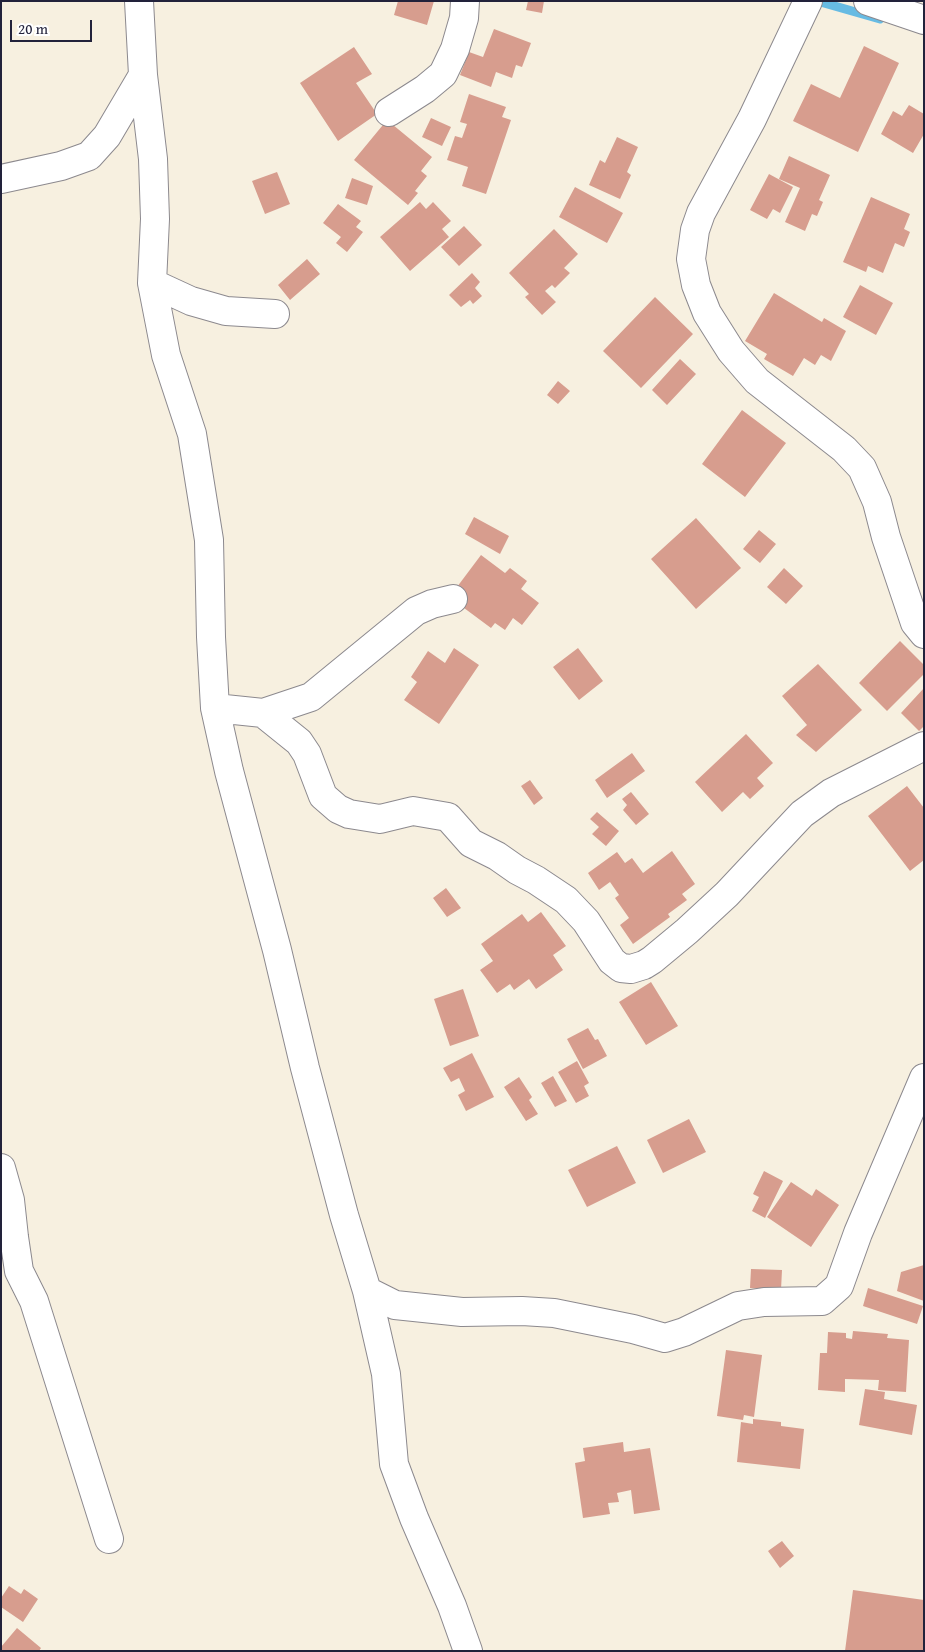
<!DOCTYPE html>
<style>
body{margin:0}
#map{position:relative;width:925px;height:1652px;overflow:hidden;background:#f7f0e0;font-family:"Gentium Book Plus",serif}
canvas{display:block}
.frame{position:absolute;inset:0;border:2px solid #22223b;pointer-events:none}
.scale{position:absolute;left:10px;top:20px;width:82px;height:22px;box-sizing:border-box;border:2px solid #22223b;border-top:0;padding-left:6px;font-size:15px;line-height:18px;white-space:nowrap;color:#22223b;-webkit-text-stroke:4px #fff;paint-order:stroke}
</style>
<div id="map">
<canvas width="925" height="1652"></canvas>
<div class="frame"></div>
<div class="scale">20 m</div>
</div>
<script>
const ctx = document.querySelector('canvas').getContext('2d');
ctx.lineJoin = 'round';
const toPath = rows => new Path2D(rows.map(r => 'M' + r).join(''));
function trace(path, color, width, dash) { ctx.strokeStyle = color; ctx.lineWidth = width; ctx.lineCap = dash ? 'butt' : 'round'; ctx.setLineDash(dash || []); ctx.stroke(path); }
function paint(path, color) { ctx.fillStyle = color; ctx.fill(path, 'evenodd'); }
trace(toPath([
 [817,1,880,19]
]), '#67bbe3', 9);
paint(toPath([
 [398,1,434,1,427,25,394,15],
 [528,1,544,1,542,13,526,10],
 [494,29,531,43,522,67,516,65,512,78,496,72,491,87,460,75,469,52,483,57],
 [864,46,899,63,858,152,793,121,811,84,840,98],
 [354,47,372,74,356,83,377,114,338,141,300,83],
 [469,94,506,107,502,117,511,120,486,194,462,186,468,167,447,160,455,136,462,138,467,124,460,122],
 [909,105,924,114,924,134,913,153,881,134,893,111,902,116],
 [431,118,451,127,442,146,422,137],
 [387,120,432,157,421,171,427,176,415,191,418,193,408,205,354,160],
 [617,137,638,147,627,172,631,175,620,199,589,185,600,160,605,163],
 [789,156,830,175,819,200,823,202,817,216,812,214,805,231,785,222,800,188,779,179],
 [277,172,290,204,265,214,252,181],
 [769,174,793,187,780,213,773,209,767,219,750,210],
 [352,178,373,186,367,205,345,198],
 [575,187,623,213,607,243,559,217],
 [871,197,910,214,904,229,910,232,904,247,895,243,883,273,868,266,866,272,843,262],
 [420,202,426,209,433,202,451,221,442,229,449,237,410,271,380,237],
 [338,204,361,221,356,227,363,232,347,252,336,243,341,237,323,223],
 [464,226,482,245,459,266,441,247],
 [554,229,578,254,564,268,570,273,555,288,552,285,545,291,556,302,542,315,525,297,529,294,509,273],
 [307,259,320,274,290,300,278,285],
 [472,273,480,282,475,288,482,296,473,304,470,300,461,307,449,295],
 [860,285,893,303,876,335,843,317],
 [774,293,822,322,824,318,846,331,831,361,821,355,815,365,804,358,793,376,764,359,767,354,745,341],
 [655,297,693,334,641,388,603,351],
 [680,359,696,374,667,405,652,390],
 [558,381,570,391,558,404,547,395],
 [742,410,786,443,745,497,702,464],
 [474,517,509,536,500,554,465,534],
 [696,518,741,568,696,609,651,559],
 [759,530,776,544,760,563,743,549],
 [481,555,505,573,510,568,527,581,521,589,539,603,522,625,513,618,505,630,495,623,491,628,460,605,454,591],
 [784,568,803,586,786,604,767,587],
 [900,641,924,665,924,674,887,711,859,683],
 [454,648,479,665,439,724,404,700,417,682,411,677,428,651,445,663],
 [578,648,603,681,579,700,553,667],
 [818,664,862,710,816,752,796,735,807,725,782,696],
 [924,688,924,726,919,731,901,713],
 [746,734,773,763,757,778,764,786,750,799,743,792,722,812,695,782],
 [632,753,645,771,607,798,595,780],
 [530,780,543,798,534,805,521,786],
 [907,786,924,808,924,860,910,871,868,816],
 [631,792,649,814,636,825,623,810,627,805,622,799],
 [597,812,619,831,606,846,592,834,599,827,590,819],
 [672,851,695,884,682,894,687,900,668,914,670,917,633,944,620,925,629,918,615,898,619,895,610,882,599,890,588,873,617,852,625,863,632,858,643,873],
 [446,888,461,908,447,917,433,898],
 [541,912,566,946,553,955,563,970,536,989,529,979,514,990,510,984,497,993,480,970,493,961,481,944,522,914,528,922],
 [651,982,678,1026,646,1045,619,1002],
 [463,989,479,1036,450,1046,434,999],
 [588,1028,595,1040,598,1039,607,1056,583,1069,567,1039],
 [472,1053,494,1097,466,1111,458,1095,465,1091,459,1078,451,1082,443,1068],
 [577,1061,589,1083,584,1086,589,1096,576,1103,558,1072],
 [553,1076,567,1101,555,1107,541,1083],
 [519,1077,532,1097,529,1100,538,1114,526,1121,504,1087],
 [689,1119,706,1152,663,1173,647,1140],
 [617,1146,636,1183,587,1207,568,1170],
 [764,1171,783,1181,765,1218,752,1211,759,1197,753,1194],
 [791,1182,812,1196,816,1189,839,1205,811,1247,767,1217],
 [924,1265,924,1301,897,1291,901,1272],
 [751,1269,782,1270,781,1290,750,1288],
 [868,1288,923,1306,917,1324,863,1306],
 [853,1331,888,1334,887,1338,909,1340,906,1392,878,1390,879,1380,845,1379,845,1392,818,1390,820,1353,827,1353,828,1332,846,1333,846,1338,852,1339],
 [726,1350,762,1355,754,1417,744,1415,743,1420,717,1416],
 [865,1389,885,1392,884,1399,917,1405,912,1435,859,1425],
 [753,1419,781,1422,781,1426,804,1429,800,1469,737,1462,741,1422,753,1424],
 [623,1442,624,1452,650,1448,660,1510,634,1514,631,1490,617,1493,619,1502,608,1503,610,1514,583,1518,575,1463,585,1461,583,1448],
 [782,1541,794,1556,780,1568,768,1551],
 [9,1586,21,1594,24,1589,38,1599,23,1622,1,1607,1,1598],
 [853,1590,924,1600,924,1651,845,1651],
 [17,1628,41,1648,39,1651,1,1651,1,1647]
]), '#d79d8e');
const street = toPath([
 [139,1,143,75,153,159,155,219,152,283,166,355,192,434,209,540,211,637,215,708,229,771,277,950,305,1068,344,1215,367,1291,386,1374,394,1464,414,1518,452,1606,468,1651],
 [808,1,752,119,701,213,695,230,691,259,696,285,707,313,731,351,757,381,844,449,862,468,877,502,886,537,915,623,924,634],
 [389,112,425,89,443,74,455,49,464,18,465,1],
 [1,179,61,166,89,156,107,136,143,75],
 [152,283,191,301,226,311,275,314],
 [215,708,263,713,311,697,416,611,432,604,453,599],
 [263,713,299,742,307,754,323,796,338,809,349,814,380,819,413,811,448,817,471,843,497,856,517,870,536,880,566,900,586,921,612,961,621,968,631,969,644,965,652,960,687,931,727,894,802,814,831,793,924,746],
 [1,1168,10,1200,14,1237,19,1271,34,1301,109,1539],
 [367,1291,395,1305,462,1312,522,1311,554,1313,633,1329,665,1338,684,1332,738,1306,764,1302,822,1301,839,1286,858,1233,924,1078]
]);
const secondary = toPath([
 [868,1,924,20]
]);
trace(street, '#8c898e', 30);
trace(secondary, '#8c898e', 30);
trace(street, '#fff', 28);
trace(secondary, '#fff', 28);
</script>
